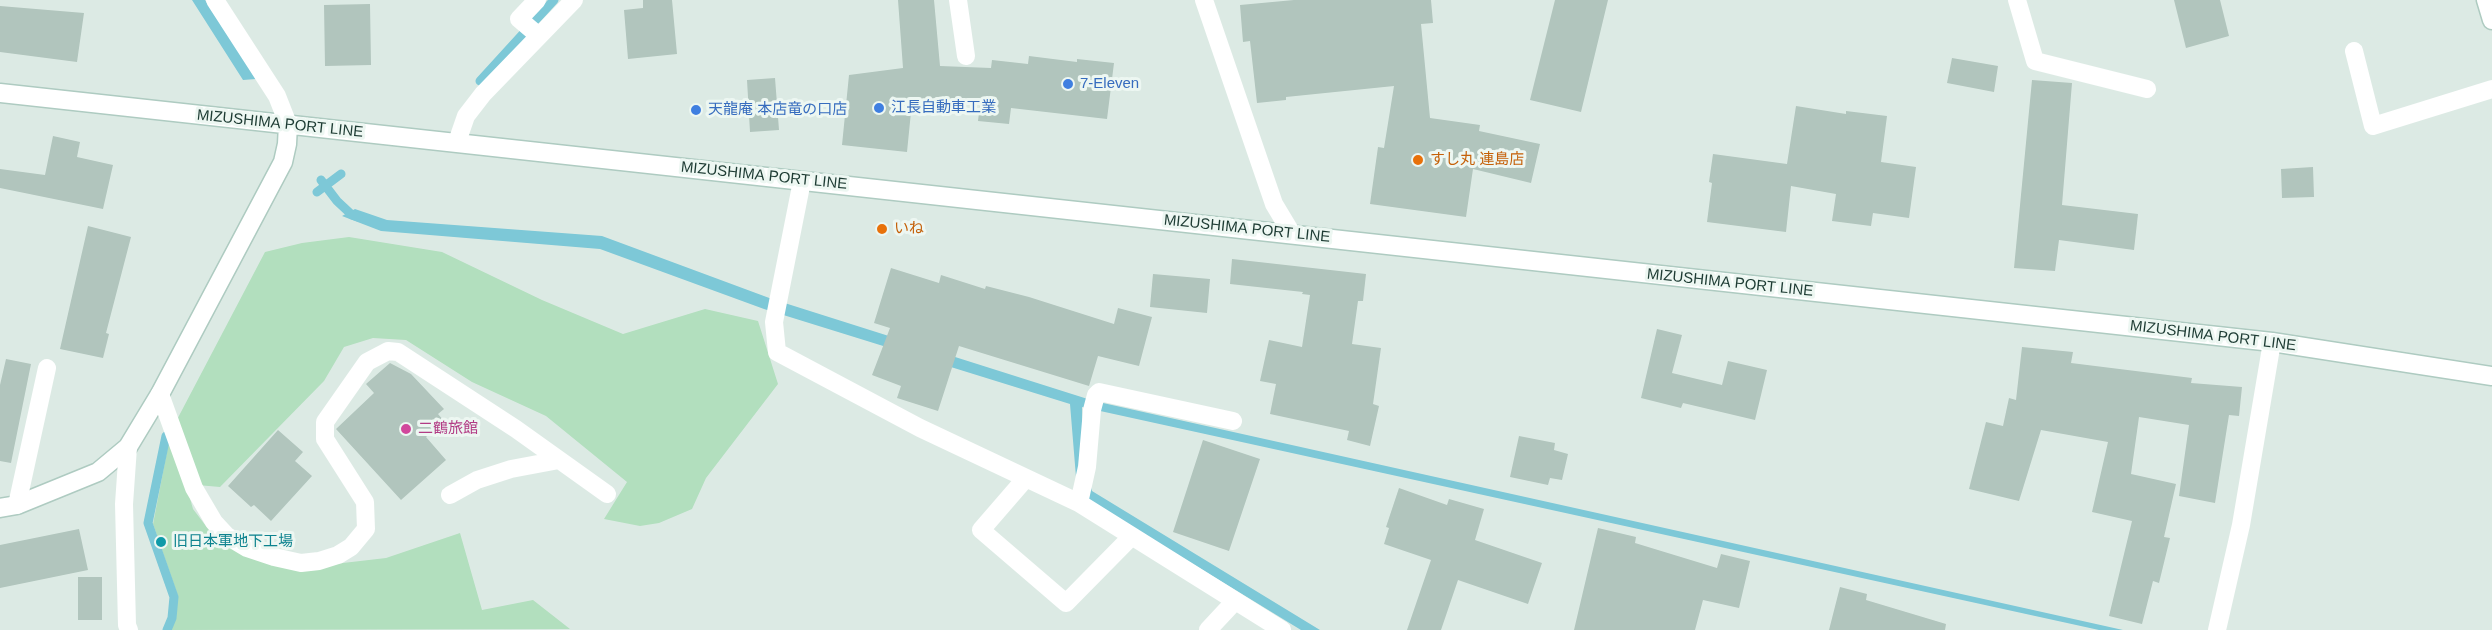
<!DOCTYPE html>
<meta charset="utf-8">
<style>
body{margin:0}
canvas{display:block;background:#dceae4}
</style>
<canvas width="2492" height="630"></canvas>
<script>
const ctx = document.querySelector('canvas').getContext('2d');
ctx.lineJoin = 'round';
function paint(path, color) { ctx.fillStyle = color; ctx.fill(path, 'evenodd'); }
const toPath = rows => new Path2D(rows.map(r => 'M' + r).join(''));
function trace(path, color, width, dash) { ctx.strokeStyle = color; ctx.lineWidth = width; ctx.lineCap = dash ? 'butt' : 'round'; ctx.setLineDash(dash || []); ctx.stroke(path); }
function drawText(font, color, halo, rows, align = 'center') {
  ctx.font = font + ' Arial,"Noto Sans JP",sans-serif'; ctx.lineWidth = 6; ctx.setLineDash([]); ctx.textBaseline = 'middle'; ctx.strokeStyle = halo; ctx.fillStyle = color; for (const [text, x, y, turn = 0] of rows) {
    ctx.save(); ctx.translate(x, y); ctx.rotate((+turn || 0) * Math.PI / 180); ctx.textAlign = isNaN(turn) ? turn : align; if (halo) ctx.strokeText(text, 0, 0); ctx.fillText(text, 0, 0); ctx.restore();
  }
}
paint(toPath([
 [349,237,442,252,542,300,623,334,705,309,758,321,778,384,706,478,692,509,659,523,640,526,604,519,627,482,546,416,472,382,406,340,373,338,344,347,324,381,220,487,186,484,193,509,209,530,300,568,386,558,460,533,482,610,533,600,570,629,169,630,175,618,178,596,153,524,171,431,265,252,302,243]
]), '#b2dfbe');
paint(toPath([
 [192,0,205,0,256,79,243,80],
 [355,209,387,220,602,236,772,299,1094,401,2123,630,2099,630,1082,407,1083,458,1092,491,1320,630,1301,630,1088,500,1076,477,1070,404,764,309,600,249,381,231,342,216]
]), '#7dc8d7');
trace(toPath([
 [480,81,554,0],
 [321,180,337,201,352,215,358,217],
 [317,192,341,174],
 [166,436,148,523,174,597,172,618,167,630]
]), '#7dc8d7', 9);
paint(toPath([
 [643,0,672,0,677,54,628,59,624,10,643,8],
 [898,0,934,0,940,66,991,68,992,60,1028,64,1029,56,1077,62,1077,59,1114,63,1107,119,1011,108,1009,124,978,121,980,104,912,102,907,152,842,145,849,75,903,68],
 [1294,0,1431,0,1433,23,1421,24,1430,118,1480,125,1479,131,1540,144,1531,183,1473,169,1466,217,1370,204,1378,147,1384,148,1394,86,1286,97,1286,100,1257,103,1250,41,1243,42,1240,5],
 [1555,0,1608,0,1581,112,1530,100],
 [2174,0,2220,0,2229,36,2186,48],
 [370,4,371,65,325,66,324,5],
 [0,6,84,13,77,62,0,52],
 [1952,58,1998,66,1994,92,1947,83],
 [775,78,779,130,750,132,747,80],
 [2032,80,2072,83,2062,205,2138,214,2134,250,2059,240,2055,271,2014,268],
 [1796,106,1846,114,1846,111,1887,116,1881,162,1916,167,1909,218,1873,213,1871,226,1832,221,1836,194,1791,186,1786,232,1707,222,1712,183,1709,182,1713,154,1787,164],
 [53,136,80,142,77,157,113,165,103,209,0,188,0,169,45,175],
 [2313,167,2314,197,2282,198,2281,169],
 [88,226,131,237,106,333,109,334,103,358,60,349],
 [1232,259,1366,274,1363,301,1358,301,1352,344,1381,348,1373,404,1379,406,1370,446,1347,440,1349,431,1270,414,1276,384,1260,381,1269,340,1302,347,1310,295,1302,294,1303,292,1230,284],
 [891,268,939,283,941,275,985,289,986,286,1029,297,1114,324,1118,308,1152,317,1139,366,1098,356,1089,386,959,346,938,411,897,398,901,386,872,375,890,328,874,323],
 [1153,274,1210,279,1207,313,1150,307],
 [1657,329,1682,335,1672,373,1722,385,1728,361,1767,370,1755,420,1683,403,1681,408,1641,398],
 [2022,347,2073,352,2071,363,2192,378,2191,383,2242,387,2239,416,2229,415,2215,503,2179,496,2189,425,2139,417,2131,474,2176,484,2164,537,2170,538,2159,583,2153,581,2142,624,2109,616,2132,521,2092,512,2108,442,2041,430,2019,501,1969,489,1986,422,2003,426,2009,398,2016,400],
 [6,359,31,364,11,463,0,461,0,385],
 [390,363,411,374,444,409,438,414,444,421,426,437,446,460,401,500,336,429,374,393,366,384],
 [278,430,303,452,295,461,312,476,271,521,254,505,251,507,228,486],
 [1519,436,1555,443,1554,450,1568,454,1562,480,1550,478,1548,485,1510,477],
 [1203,440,1260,459,1229,551,1173,532],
 [1399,488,1447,505,1449,499,1484,509,1475,540,1542,563,1528,604,1458,580,1441,630,1407,630,1431,560,1384,544,1389,528,1386,527],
 [1598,528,1636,537,1635,543,1717,568,1721,554,1750,561,1739,608,1703,600,1695,630,1574,630],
 [79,529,88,570,0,588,0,545],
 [78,577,102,577,102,620,78,620],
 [1840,587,1867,594,1866,600,1946,624,1945,630,1829,630]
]), '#b1c5bd');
const secondary = toPath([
 [2486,0,2492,20],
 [0,93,2272,342,2492,376],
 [0,508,17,505,98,472,128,447,160,394,283,162,287,144,288,124]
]);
trace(secondary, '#aecbc1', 21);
trace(toPath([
 [215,0,277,96,288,124],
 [537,0,519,19,539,36],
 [958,0,966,56],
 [1204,0,1274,204,1292,234],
 [2017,0,2035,61,2147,89],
 [2354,51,2373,126,2492,89],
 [457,142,466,116,483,94,574,0],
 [802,181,774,322,777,352,920,428,1079,503,1282,630],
 [160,394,194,488,214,522,227,536,247,548,274,557,301,563,319,561,338,555,351,547,366,529,365,502,325,439,325,422,367,362,388,351,398,352,516,429,607,494],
 [128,447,124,504,127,625,129,630],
 [1026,478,981,530,1066,603,1132,536],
 [450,495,477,480,511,469,559,460],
 [1079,503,1087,467,1092,410,1096,395,1099,392,1233,421],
 [17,505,47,368],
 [1208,630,1235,601],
 [2217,630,2241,525,2272,342]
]), '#fff', 18);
trace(secondary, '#fff', 18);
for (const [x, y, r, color] of [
 [1068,84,6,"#3f7fe0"],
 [879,108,6,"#3f7fe0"],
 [696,110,6,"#3f7fe0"],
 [1418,160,6,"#e8710a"],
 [882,229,6,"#e8710a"],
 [406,429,6,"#d1479c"],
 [161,542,6,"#0f9aa8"]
]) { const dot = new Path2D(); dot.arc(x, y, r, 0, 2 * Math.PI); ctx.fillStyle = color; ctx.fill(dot); trace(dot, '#edf7f2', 2); }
drawText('15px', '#366cbe', '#edf7f2', [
 ["7-Eleven",1080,84],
 ["江長自動車工業",891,108],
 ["天龍庵 本店竜の口店",708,110]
], 'left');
drawText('15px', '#1d3b33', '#edf7f2', [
 ["MIZUSHIMA PORT LINE",280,124,6],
 ["MIZUSHIMA PORT LINE",764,176,6],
 ["MIZUSHIMA PORT LINE",1247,229,6],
 ["MIZUSHIMA PORT LINE",1730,283,6],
 ["MIZUSHIMA PORT LINE",2213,336,7]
]);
drawText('15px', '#c56008', '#edf7f2', [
 ["すし丸 連島店",1430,160],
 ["いね",894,229]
], 'left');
drawText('15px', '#b23c85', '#edf7f2', [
 ["二鶴旅館",418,429]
], 'left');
drawText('15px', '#0d838f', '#edf7f2', [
 ["旧日本軍地下工場",173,542]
], 'left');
</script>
